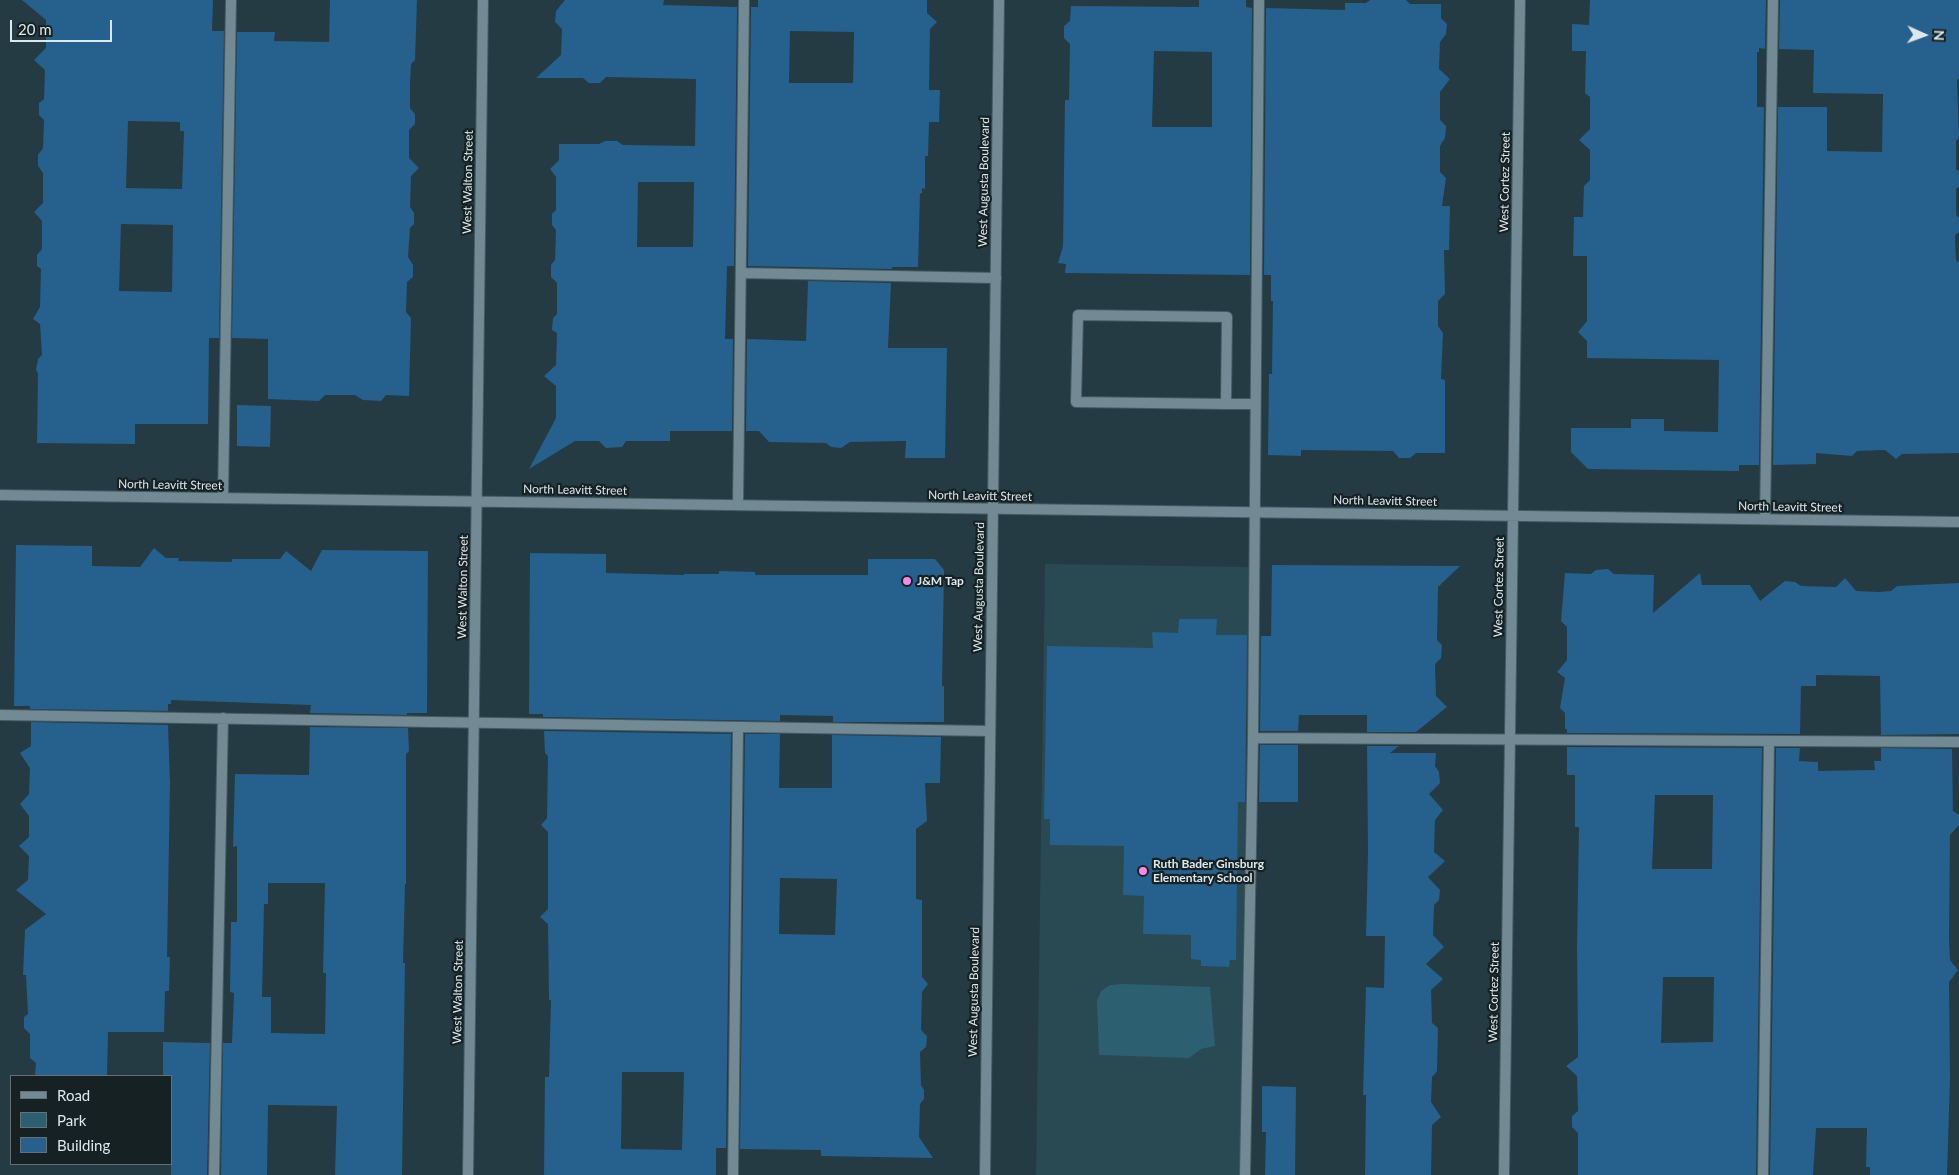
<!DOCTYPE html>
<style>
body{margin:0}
#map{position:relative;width:1959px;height:1175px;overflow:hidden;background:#243b43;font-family:Lato,sans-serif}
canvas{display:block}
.legend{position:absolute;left:10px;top:1075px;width:162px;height:90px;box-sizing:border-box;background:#162124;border:1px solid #657175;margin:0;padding:6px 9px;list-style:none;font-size:15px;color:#dbe9ee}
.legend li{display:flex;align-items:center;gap:10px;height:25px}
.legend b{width:25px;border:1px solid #657175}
.north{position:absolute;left:1899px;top:10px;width:50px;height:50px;-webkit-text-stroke:4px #162124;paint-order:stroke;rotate:92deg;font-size:14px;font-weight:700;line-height:20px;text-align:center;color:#dbe9ee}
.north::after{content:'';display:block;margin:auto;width:18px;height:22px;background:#dbe9ee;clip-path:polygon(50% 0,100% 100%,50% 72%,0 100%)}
.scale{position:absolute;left:10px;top:20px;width:102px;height:22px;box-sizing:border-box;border:2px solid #dbe9ee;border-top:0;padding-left:6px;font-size:15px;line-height:18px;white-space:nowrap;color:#dbe9ee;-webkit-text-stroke:4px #162124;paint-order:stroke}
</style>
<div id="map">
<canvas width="1959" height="1175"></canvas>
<ul class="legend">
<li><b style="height:6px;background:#718a93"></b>Road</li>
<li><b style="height:14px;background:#2c6071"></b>Park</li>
<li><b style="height:14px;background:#26608c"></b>Building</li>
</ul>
<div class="north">N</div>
<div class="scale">20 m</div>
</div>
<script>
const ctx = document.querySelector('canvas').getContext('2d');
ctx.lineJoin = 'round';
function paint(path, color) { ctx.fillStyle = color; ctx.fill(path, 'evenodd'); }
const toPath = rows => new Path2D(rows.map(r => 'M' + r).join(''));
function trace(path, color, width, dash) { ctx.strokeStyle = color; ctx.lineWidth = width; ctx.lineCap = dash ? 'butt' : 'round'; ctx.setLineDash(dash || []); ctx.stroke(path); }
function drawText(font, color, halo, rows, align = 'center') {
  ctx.font = font + ' Lato,sans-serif'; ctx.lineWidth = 4.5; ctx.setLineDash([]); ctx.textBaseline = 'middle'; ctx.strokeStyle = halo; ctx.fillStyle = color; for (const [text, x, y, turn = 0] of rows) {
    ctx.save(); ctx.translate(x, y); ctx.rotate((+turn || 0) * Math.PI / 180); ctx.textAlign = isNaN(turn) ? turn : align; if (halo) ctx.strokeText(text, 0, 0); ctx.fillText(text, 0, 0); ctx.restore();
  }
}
paint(toPath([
 [1045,564,1249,567,1240,1175,1036,1175]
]), '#294953');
paint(toPath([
 [1123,984,1210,987,1215,1046,1201,1049,1189,1058,1099,1055,1097,1001,1101,991,1110,985]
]), '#2c6071');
paint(toPath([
 [22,0,213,0,212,31,224,31,219,338,209,338,208,424,135,424,135,444,37,443,38,373,36,370,38,359,42,355,40,324,33,319,40,307,41,269,37,266,37,255,42,249,42,221,34,212,43,203,43,173,38,166,38,155,43,148,44,120,39,115,39,103,44,99,45,70,34,60,46,48,46,20],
 [128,121,180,122,180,131,184,131,182,189,126,188],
 [121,224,173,225,172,292,119,291],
 [330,0,417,0,415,60,411,64,410,85,410,108,415,114,415,124,409,130,409,158,419,168,411,176,410,207,414,213,414,224,410,228,408,257,413,265,413,277,407,282,406,312,411,318,409,396,386,395,381,401,363,400,355,395,325,395,319,401,268,399,268,339,232,338,237,32,275,32,274,41,329,42],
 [565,0,664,0,663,5,737,7,734,266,727,266,725,339,733,339,732,431,670,431,670,441,626,441,622,447,606,448,599,441,575,441,529,469,556,418,556,386,544,376,556,365,557,333,552,330,553,318,557,314,557,283,551,277,551,265,555,260,556,230,552,225,552,214,556,210,556,177,550,169,559,160,559,144,599,144,605,141,617,141,623,145,695,146,696,79,606,77,600,83,589,83,583,78,536,78,561,55,562,29,555,22,556,11],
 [638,182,694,182,693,247,637,247],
 [758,0,927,0,927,13,937,22,930,29,929,90,940,90,939,122,929,122,928,156,925,156,925,189,922,188,922,194,920,193,918,267,892,267,892,269,748,266,751,7,758,7],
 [790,31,854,32,853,83,789,83],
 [1199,0,1246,0,1246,7,1252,8,1250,275,1065,273,1066,264,1058,263,1063,246,1065,100,1069,100,1070,44,1064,38,1064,26,1070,21,1071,6,1199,7],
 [1154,51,1212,52,1212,127,1152,127],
 [1370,0,1406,0,1410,4,1441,4,1441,18,1447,24,1446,34,1440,42,1439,69,1450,79,1440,92,1440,120,1446,126,1445,138,1440,146,1440,172,1446,178,1442,206,1450,206,1449,250,1444,250,1445,294,1438,301,1438,326,1443,333,1441,379,1445,380,1445,453,1416,453,1410,458,1399,458,1393,451,1301,450,1301,456,1268,455,1269,374,1272,374,1273,301,1271,301,1271,275,1264,275,1266,8,1345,10,1345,3,1366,3],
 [1590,0,1766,0,1765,49,1759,48,1759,52,1757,52,1757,107,1764,107,1759,465,1739,465,1739,471,1588,469,1571,452,1571,428,1631,428,1631,419,1664,419,1664,431,1718,432,1719,360,1587,358,1587,341,1578,332,1587,321,1587,256,1573,256,1574,217,1583,217,1584,186,1590,180,1590,150,1579,140,1590,129,1590,97,1585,93,1586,51,1572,51,1572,24,1589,25],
 [1780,0,1959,0,1959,78,1957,80,1959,137,1956,141,1956,169,1959,172,1959,186,1956,189,1956,215,1959,218,1959,232,1955,235,1956,260,1959,263,1959,453,1902,454,1896,459,1885,450,1857,451,1852,456,1816,453,1816,464,1773,465,1778,107,1827,107,1827,151,1882,152,1883,94,1813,93,1814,50,1779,49],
 [808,281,891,283,888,348,947,348,945,458,905,458,906,441,850,442,841,448,831,447,826,443,769,442,759,431,746,431,747,339,806,341],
 [237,405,271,406,270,447,237,446],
 [16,545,92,546,92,566,140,567,154,548,166,558,179,558,178,561,232,562,232,559,280,559,286,551,311,571,322,550,428,551,427,713,407,713,407,715,310,713,311,705,171,700,171,704,168,704,168,711,30,709,30,706,14,706],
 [530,553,606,554,606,573,684,575,684,574,719,574,719,571,755,572,755,575,868,575,868,559,935,559,944,570,942,686,944,686,944,722,833,722,833,716,780,715,780,721,543,717,543,714,529,714],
 [1272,565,1460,566,1438,587,1437,640,1442,645,1441,658,1435,664,1436,696,1447,707,1416,732,1367,732,1367,715,1299,715,1298,731,1260,731,1261,636,1271,636],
 [1608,569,1614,574,1654,575,1653,613,1700,573,1702,585,1750,585,1760,601,1785,581,1795,582,1801,586,1836,587,1845,578,1856,591,1879,592,1891,591,1897,586,1959,583,1959,734,1881,735,1880,676,1816,675,1816,686,1801,686,1800,734,1567,733,1567,729,1565,729,1565,713,1560,708,1565,678,1557,672,1567,660,1567,627,1561,621,1565,573,1591,574,1596,570],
 [1179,619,1217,619,1216,635,1247,635,1245,802,1238,802,1236,960,1230,960,1229,967,1201,966,1201,960,1191,959,1191,935,1143,934,1144,896,1123,895,1124,846,1050,845,1050,819,1044,819,1047,646,1153,648,1152,632,1178,633],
 [31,722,168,725,170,783,167,957,170,957,169,991,165,991,164,1032,108,1032,107,1076,35,1075,36,1063,30,1058,30,1034,24,1028,24,1017,28,1014,26,975,23,975,25,930,46,914,16,890,28,880,29,856,19,846,29,837,29,816,20,804,29,794,30,768,20,753,31,746],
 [310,727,408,728,409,751,406,754,406,884,405,884,403,963,405,963,402,1175,335,1175,337,1106,268,1105,267,1175,221,1175,223,1043,232,1043,234,993,230,992,231,922,237,922,237,846,233,847,235,774,309,775],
 [268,883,325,883,323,973,326,973,325,1034,271,1033,271,997,262,997,264,904,268,904],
 [544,731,731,734,726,1148,716,1148,716,1175,544,1175,545,1077,549,1077,551,1000,549,1000,548,924,540,917,548,909,548,832,541,825,547,818,548,756,545,753],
 [622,1072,684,1072,682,1150,621,1149],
 [745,734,780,734,779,788,832,788,832,735,941,737,940,783,925,783,927,821,916,829,916,899,922,900,922,977,928,984,922,992,921,1030,927,1036,926,1047,920,1052,921,1085,924,1090,924,1099,920,1104,919,1137,933,1158,821,1156,821,1150,740,1149],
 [780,878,837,879,835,935,779,934],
 [1260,745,1298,745,1298,802,1259,802],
 [1367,746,1399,746,1390,753,1436,753,1435,766,1439,772,1440,783,1429,794,1443,810,1435,820,1434,852,1445,861,1428,877,1440,890,1439,900,1434,905,1433,935,1444,947,1426,964,1443,979,1431,990,1432,1023,1438,1028,1437,1071,1432,1077,1431,1102,1441,1117,1432,1125,1431,1175,1365,1175,1366,1095,1363,1095,1366,987,1384,988,1385,936,1366,936,1368,852],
 [1567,747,1762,748,1756,1175,1578,1175,1578,1133,1572,1127,1572,1116,1578,1111,1577,1076,1566,1066,1578,1057,1578,1040,1577,947,1579,827,1575,827,1575,775,1567,775],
 [1655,795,1713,795,1712,869,1652,869],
 [1663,977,1714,977,1713,1042,1661,1043],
 [1776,748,1800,748,1799,761,1818,762,1818,771,1875,770,1874,761,1881,761,1881,748,1952,749,1953,811,1959,815,1959,825,1950,835,1949,938,1950,960,1958,970,1949,982,1950,1079,1947,1175,1870,1175,1870,1167,1866,1167,1867,1128,1816,1128,1813,1175,1770,1175],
 [163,1042,210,1043,207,1175,171,1175,171,1076,163,1076],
 [1262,1086,1296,1087,1295,1175,1265,1175,1266,1132,1262,1132]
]), '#26608c');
const service = toPath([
 [741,273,996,278],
 [1226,404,1227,317,1078,315,1076,402,1226,404,1255,404],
 [223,498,231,0],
 [738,505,744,0],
 [1765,519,1773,0],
 [0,715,990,731],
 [1253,738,1959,742],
 [214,1175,223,718],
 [733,1175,738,727],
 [1245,1175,1253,738,1259,0],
 [1763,1175,1769,741]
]);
const minor = toPath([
 [0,495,1959,522],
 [468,1175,483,0],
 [1504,1175,1520,0]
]);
const tertiary = toPath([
 [985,1175,999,0]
]);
trace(service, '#455a61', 12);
trace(minor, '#455a61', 12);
trace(tertiary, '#455a61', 12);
trace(service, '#718a93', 10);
trace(minor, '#718a93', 10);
trace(tertiary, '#718a93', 10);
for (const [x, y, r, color] of [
 [907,581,5,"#fb86e5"],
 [1143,871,5,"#fb86e5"]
]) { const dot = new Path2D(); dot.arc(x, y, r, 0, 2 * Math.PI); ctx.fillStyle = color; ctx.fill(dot); trace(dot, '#162124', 2); }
drawText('12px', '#dbe9ee', '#162124', [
 ["West Walton Street",468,182,-89],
 ["West Augusta Boulevard",984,182,-89],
 ["West Cortez Street",1505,182,-89],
 ["North Leavitt Street",170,485,1],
 ["North Leavitt Street",575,490,1],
 ["North Leavitt Street",980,496,1],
 ["North Leavitt Street",1385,501,1],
 ["North Leavitt Street",1790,507,1],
 ["West Walton Street",463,587,-89],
 ["West Augusta Boulevard",979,587,-89],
 ["West Cortez Street",1499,587,-89],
 ["West Walton Street",458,992,-89],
 ["West Augusta Boulevard",974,992,-89],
 ["West Cortez Street",1494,992,-89]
]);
drawText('bold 12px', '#dbe9ee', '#162124', [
 ["J&M Tap",917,581],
 ["Ruth Bader Ginsburg",1153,864],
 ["Elementary School",1153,878]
], 'left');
</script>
